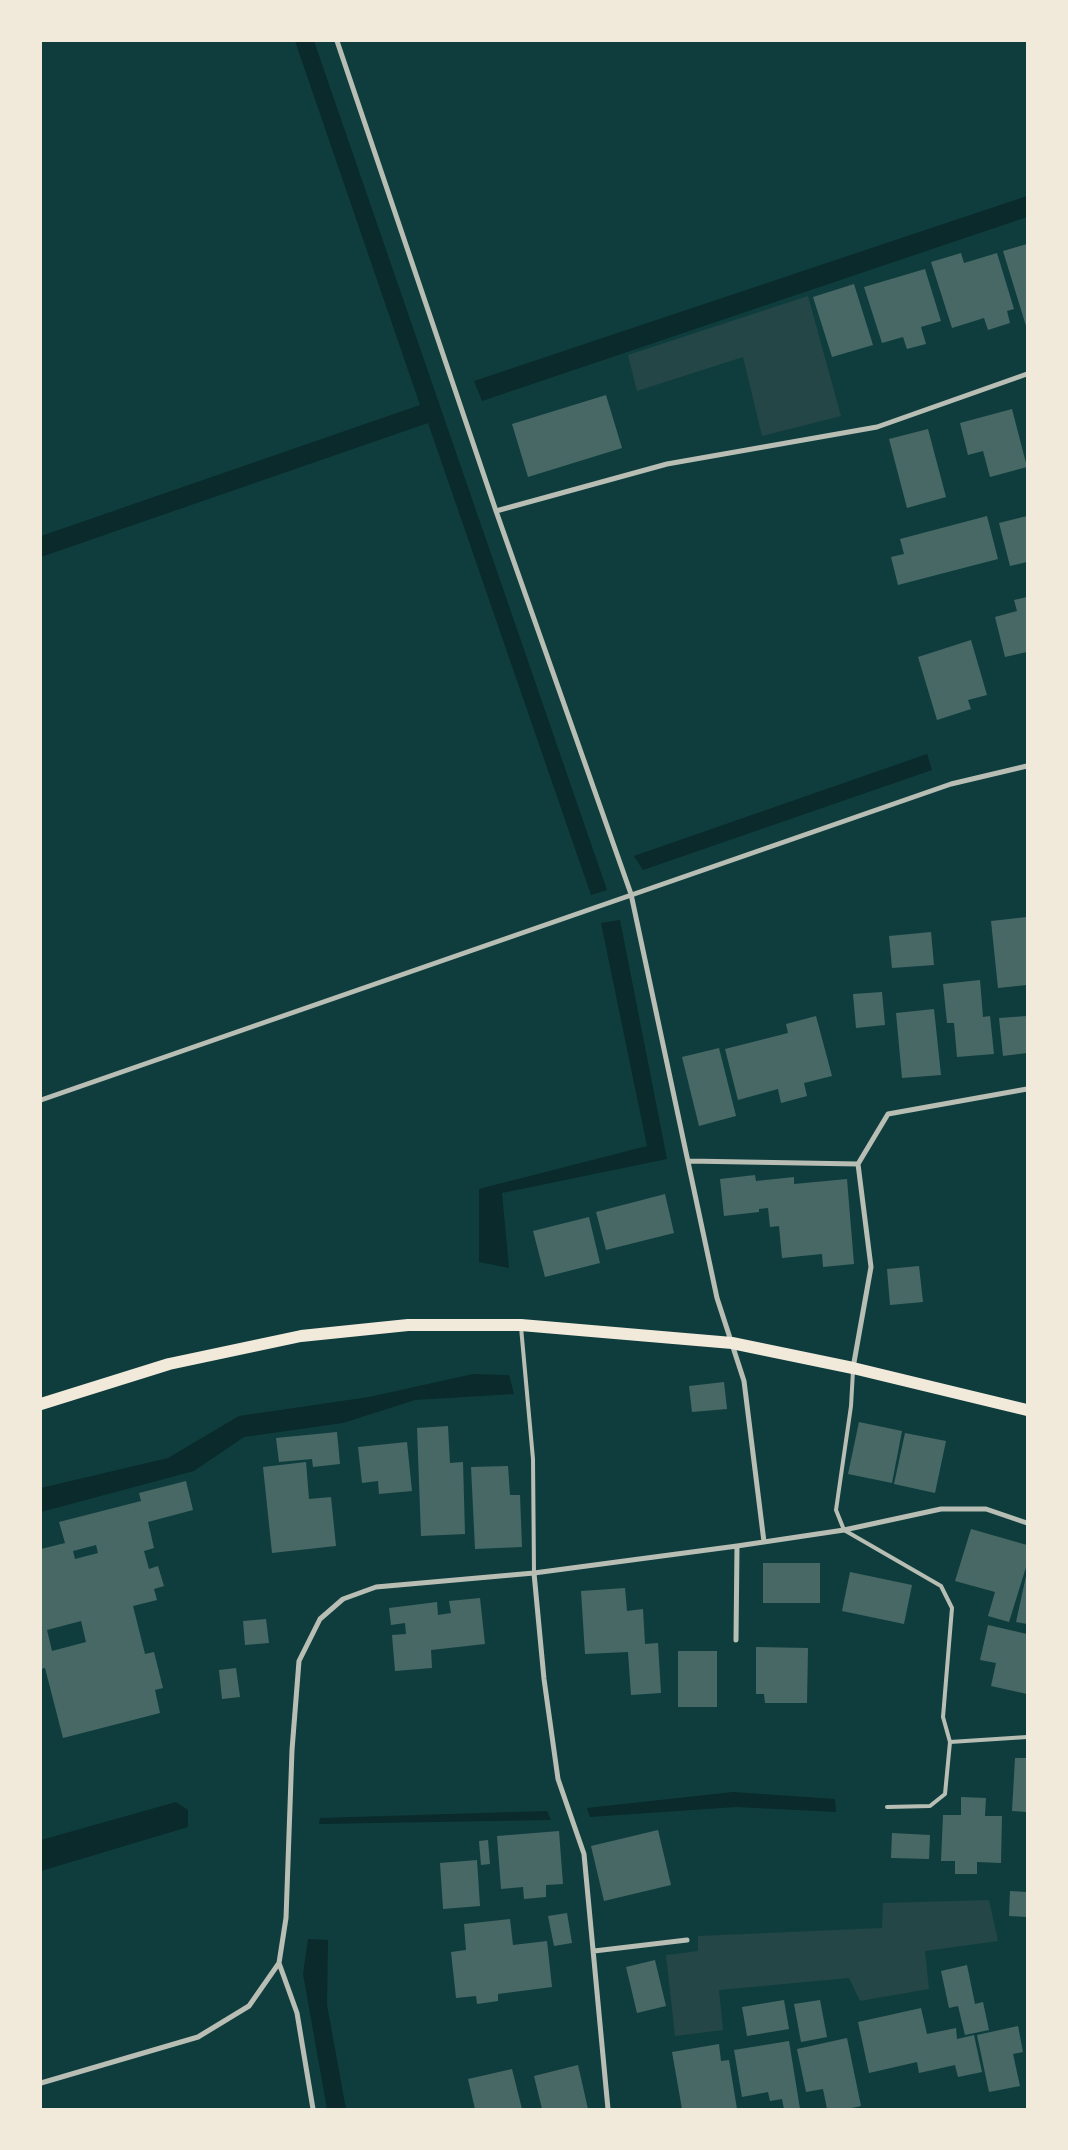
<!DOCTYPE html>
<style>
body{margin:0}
#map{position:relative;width:1068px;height:2150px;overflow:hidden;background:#0f3d3e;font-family:Inter,sans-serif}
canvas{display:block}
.frame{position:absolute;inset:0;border:42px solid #f1e9da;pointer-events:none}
</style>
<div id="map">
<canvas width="1068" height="2150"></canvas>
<div class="frame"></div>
</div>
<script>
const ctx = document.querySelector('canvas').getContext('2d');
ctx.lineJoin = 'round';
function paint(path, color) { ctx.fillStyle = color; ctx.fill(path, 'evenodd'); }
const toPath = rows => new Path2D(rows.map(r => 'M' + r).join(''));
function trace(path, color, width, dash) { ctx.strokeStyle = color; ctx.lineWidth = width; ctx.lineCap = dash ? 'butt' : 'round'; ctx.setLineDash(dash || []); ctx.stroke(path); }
paint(toPath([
 [808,296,841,416,762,436,743,357,637,391,628,355],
 [989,1900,998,1941,925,1951,929,1989,860,2001,849,1978,719,1990,723,2030,675,2036,666,1955,698,1951,698,1936,882,1928,883,1903]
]), '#244646');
paint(toPath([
 [295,41,314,41,607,890,591,895,428,423,41,557,41,536,420,405],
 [1027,196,1027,217,482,401,474,381],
 [927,754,932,770,643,870,634,856],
 [620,920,667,1159,502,1193,509,1268,479,1262,479,1189,647,1146,601,923],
 [473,1374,509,1375,514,1394,415,1400,343,1423,244,1437,194,1471,41,1512,41,1488,168,1458,239,1416,369,1397],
 [733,1792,835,1799,836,1812,736,1807,590,1817,587,1808],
 [176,1802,188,1810,188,1827,41,1871,41,1840],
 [547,1811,551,1820,319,1824,320,1818],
 [308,1939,328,1940,327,2005,346,2109,327,2109,303,1974]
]), '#0a2a2b');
paint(toPath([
 [1027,244,1027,326,1026,326,1003,251],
 [961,253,964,263,997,253,1014,309,1007,311,1010,323,988,330,984,318,952,328,931,262],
 [925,269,941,321,921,327,926,344,907,349,903,337,882,343,864,287],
 [854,284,873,345,832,357,813,297],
 [606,395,622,448,528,477,512,424],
 [1012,409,1027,467,990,477,983,451,968,455,960,423],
 [928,429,946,497,907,508,889,439],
 [987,516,998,559,898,585,891,557,904,554,900,539],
 [1027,516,1027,562,1010,566,999,523],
 [1027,597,1027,652,1005,657,995,617,1017,611,1014,600],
 [971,640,987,695,968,700,971,709,937,720,918,657],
 [1027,917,1027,985,998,988,991,921],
 [931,932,934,965,892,968,889,936],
 [980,980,983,1017,990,1016,994,1054,957,1057,954,1023,947,1023,943,984],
 [882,992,885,1025,856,1028,853,994],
 [934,1009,941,1075,902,1078,896,1013],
 [816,1016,832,1076,804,1083,807,1096,781,1103,778,1089,738,1100,725,1049,788,1033,786,1024],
 [1027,1016,1027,1053,1003,1056,999,1018],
 [719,1048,736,1116,699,1126,682,1057],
 [755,1175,756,1181,794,1177,794,1184,847,1179,854,1264,823,1267,822,1254,782,1258,779,1226,770,1227,768,1208,759,1209,759,1212,724,1216,720,1179],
 [665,1194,674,1233,606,1250,596,1212],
 [589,1217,600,1263,545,1277,533,1231],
 [919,1266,923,1302,890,1305,887,1269],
 [724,1382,727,1409,692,1412,689,1386],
 [859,1422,902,1431,892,1483,848,1474],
 [448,1426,450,1463,463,1462,465,1534,421,1536,417,1428],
 [337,1432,340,1464,313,1467,312,1459,279,1462,276,1438],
 [905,1433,946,1441,935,1493,894,1484],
 [407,1442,412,1491,379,1494,378,1481,362,1483,358,1447],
 [306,1462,309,1499,331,1497,336,1546,272,1553,263,1467],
 [508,1466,510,1495,520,1495,522,1547,475,1549,471,1467],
 [186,1481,193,1510,148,1522,154,1548,144,1551,149,1569,158,1566,164,1586,154,1589,157,1600,133,1606,145,1654,154,1652,163,1688,155,1690,160,1713,63,1738,45,1668,41,1669,41,1549,65,1543,59,1522,141,1501,139,1493],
 [96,1545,98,1553,75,1559,73,1551],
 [81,1621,86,1642,52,1651,47,1630],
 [971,1529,1027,1545,1027,1564,1009,1622,988,1616,995,1592,955,1581],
 [763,1563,820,1563,820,1603,763,1603],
 [850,1572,912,1585,904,1624,842,1611],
 [1026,1576,1027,1576,1027,1624,1016,1622],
 [625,1588,627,1611,643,1609,645,1644,658,1643,661,1693,631,1695,628,1652,585,1654,581,1591],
 [480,1598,485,1644,431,1650,432,1668,395,1671,392,1635,406,1634,405,1623,391,1625,389,1608,437,1602,438,1615,451,1613,449,1601],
 [266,1619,269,1643,245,1645,243,1621],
 [988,1625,1027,1634,1027,1694,991,1686,996,1663,980,1660],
 [756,1647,808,1648,807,1703,765,1703,764,1694,756,1694],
 [678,1651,717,1651,717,1707,678,1707],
 [236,1668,240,1697,222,1699,219,1670],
 [1015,1758,1027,1758,1027,1812,1012,1811],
 [961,1797,986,1798,985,1816,1002,1816,1001,1863,977,1862,977,1874,955,1874,955,1861,941,1861,943,1815,961,1815],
 [658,1830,671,1885,604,1901,591,1846],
 [559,1831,563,1884,546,1885,546,1897,524,1899,523,1887,501,1889,497,1836],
 [892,1833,930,1835,929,1859,891,1858],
 [488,1840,490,1864,481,1865,479,1841],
 [477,1860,480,1906,443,1909,440,1863],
 [1010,1891,1027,1892,1027,1917,1009,1916],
 [567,1913,572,1943,554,1946,548,1916],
 [510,1919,513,1945,547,1941,552,1987,498,1994,498,2001,477,2004,476,1996,456,1998,451,1952,466,1950,464,1924],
 [655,1960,666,2006,637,2013,626,1967],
 [967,1965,975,2004,983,2002,989,2030,965,2035,958,2006,949,2008,941,1971],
 [784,2000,789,2029,747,2036,742,2007],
 [820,2000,827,2037,801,2042,794,2004],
 [921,2008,927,2034,956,2028,957,2039,974,2035,982,2072,958,2077,955,2065,919,2073,917,2062,869,2073,858,2022],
 [1018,2026,1023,2052,1013,2054,1020,2086,989,2092,977,2035],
 [847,2038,861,2106,847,2109,827,2109,823,2089,806,2092,797,2049],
 [789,2041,800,2109,784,2109,782,2099,770,2101,768,2092,742,2097,734,2050],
 [719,2044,721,2061,729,2060,737,2109,682,2109,672,2052],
 [578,2065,588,2109,542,2109,534,2076],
 [512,2069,522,2109,475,2109,468,2079]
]), '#486865');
trace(toPath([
 [521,1327,533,1459,534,1573],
 [853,1371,851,1406,836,1510,844,1530,941,1586,952,1608,943,1717,950,1742,945,1794,930,1806,887,1807],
 [950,1742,1027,1737]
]), '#b8beb3', 4);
trace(toPath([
 [337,41,496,511,631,894,717,1298,744,1381,764,1542],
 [496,511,667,464,877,427,1027,374],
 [41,1100,951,784,1027,766],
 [688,1161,858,1164],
 [853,1368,871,1267,858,1164,888,1114,1027,1089],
 [534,1573,544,1679,558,1779,584,1854,608,2109],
 [736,1640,737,1546],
 [594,1951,687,1940],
 [279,1963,297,2013,313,2109],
 [41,2083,198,2037,249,2006,279,1963,286,1918,292,1750,299,1661,320,1619,343,1599,376,1587,534,1573,737,1546,844,1530,941,1509,986,1509,1027,1523]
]), '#b8beb3', 5);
trace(toPath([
 [41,1404,169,1364,301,1336,408,1325,521,1325,732,1343,853,1368,1027,1410]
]), '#f1e9da', 12);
</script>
